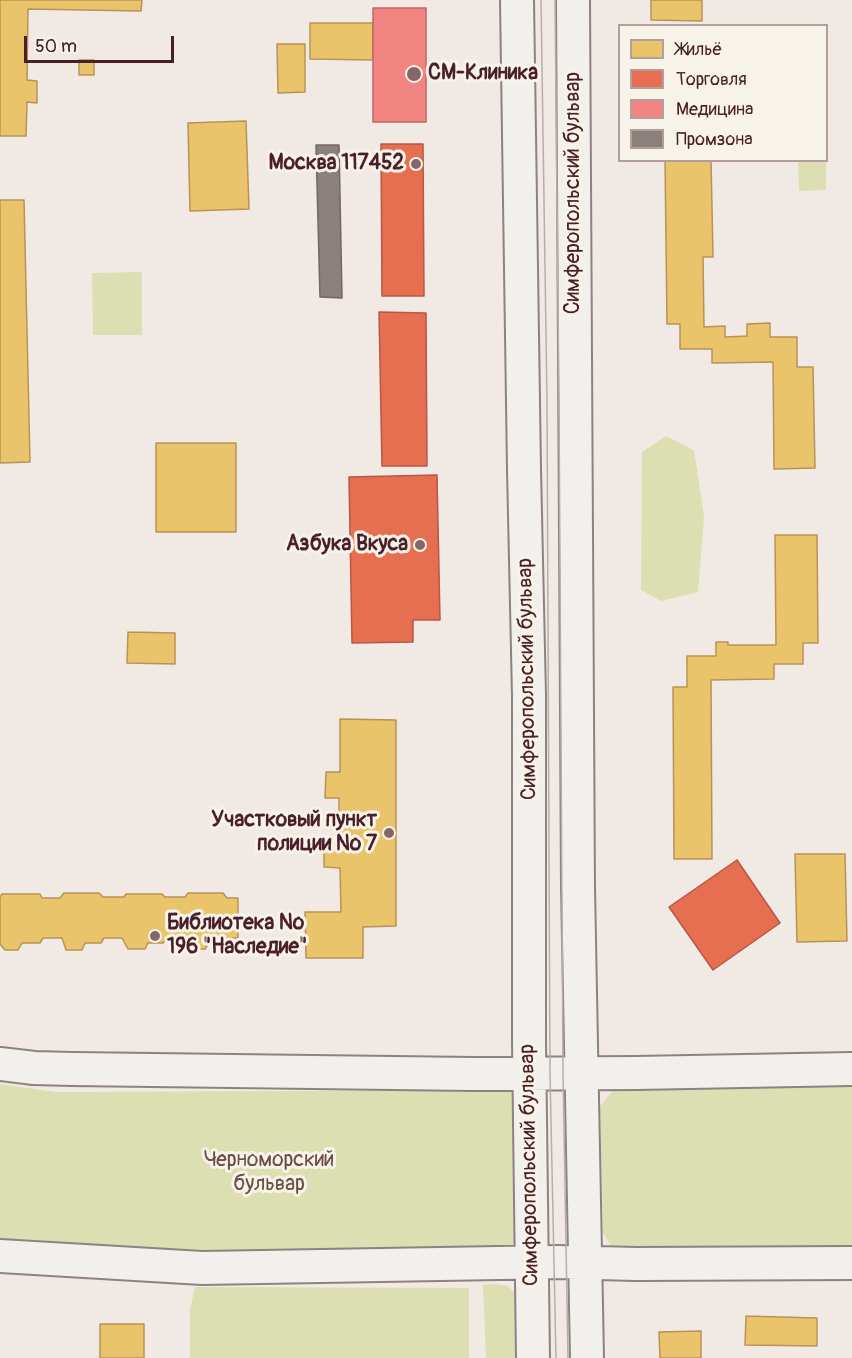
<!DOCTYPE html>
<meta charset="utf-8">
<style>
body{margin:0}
#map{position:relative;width:852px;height:1358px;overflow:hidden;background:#f1e9e3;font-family:Pangolin,sans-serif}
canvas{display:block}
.legend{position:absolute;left:618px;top:24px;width:210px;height:138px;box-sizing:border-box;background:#f7f3e8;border:2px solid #b29e9c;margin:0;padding:8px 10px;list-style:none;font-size:18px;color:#4a1f2b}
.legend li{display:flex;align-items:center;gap:12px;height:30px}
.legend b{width:30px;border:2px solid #b29e9c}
.scale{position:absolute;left:24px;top:36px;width:150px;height:27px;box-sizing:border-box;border:3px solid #4a1f2b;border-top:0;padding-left:8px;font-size:18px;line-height:21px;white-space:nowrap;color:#4a1f2b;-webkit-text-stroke:4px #f7f3e8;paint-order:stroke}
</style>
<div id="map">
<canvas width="852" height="1358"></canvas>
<ul class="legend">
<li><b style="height:16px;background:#e9c46a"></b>Жильё</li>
<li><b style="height:16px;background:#e76f51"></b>Торговля</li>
<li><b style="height:16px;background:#f28482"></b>Медицина</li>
<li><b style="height:16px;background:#8a817c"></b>Промзона</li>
</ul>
<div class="scale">50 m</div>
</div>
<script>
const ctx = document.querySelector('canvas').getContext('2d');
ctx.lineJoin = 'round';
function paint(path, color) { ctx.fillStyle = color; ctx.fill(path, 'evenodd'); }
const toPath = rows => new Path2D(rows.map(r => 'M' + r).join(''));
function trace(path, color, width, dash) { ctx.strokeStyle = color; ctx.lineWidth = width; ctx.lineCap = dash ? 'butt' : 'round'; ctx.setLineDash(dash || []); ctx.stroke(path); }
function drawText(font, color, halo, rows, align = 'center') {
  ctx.font = font + ' Pangolin,sans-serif'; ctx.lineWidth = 6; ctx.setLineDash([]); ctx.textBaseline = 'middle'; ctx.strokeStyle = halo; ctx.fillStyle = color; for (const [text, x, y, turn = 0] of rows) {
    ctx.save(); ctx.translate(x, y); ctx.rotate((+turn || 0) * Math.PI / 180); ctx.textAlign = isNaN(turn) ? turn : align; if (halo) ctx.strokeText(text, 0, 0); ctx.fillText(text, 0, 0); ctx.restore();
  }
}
paint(toPath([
 [798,161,826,161,826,190,799,191],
 [142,272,142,335,93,335,92,273],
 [666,436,694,450,704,517,698,592,661,601,641,590,642,452],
 [852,1081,852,1257,626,1259,611,1246,603,1233,600,1106,619,1083],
 [0,1084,55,1092,520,1090,521,1224,513,1244,499,1252,201,1257,0,1244],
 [495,1284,508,1286,515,1293,519,1300,522,1358,486,1358,483,1285],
 [195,1287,469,1288,469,1358,190,1358,190,1310]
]), '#dbdfb2');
const homes = toPath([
 [0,0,142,0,141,11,28,9,27,80,37,81,37,103,27,102,26,136,0,136,0,0],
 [651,0,702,0,702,21,651,20,651,0],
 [310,23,373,23,373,60,310,59,310,23],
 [277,44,305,44,305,92,278,93,277,44],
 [79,60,94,60,94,75,79,75,79,60],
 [246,121,249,209,190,211,188,123,246,121],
 [665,160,711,160,713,257,703,257,704,327,725,326,725,337,747,336,747,324,770,323,770,337,797,337,797,367,813,367,815,468,774,469,773,362,712,363,712,349,680,349,680,324,667,324,665,160],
 [0,200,24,200,30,462,0,463,0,200],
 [156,443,236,443,236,532,156,532,156,443],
 [775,535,817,535,818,643,803,643,803,664,774,664,774,679,711,680,712,859,674,859,673,687,687,687,687,656,716,656,716,642,728,642,728,645,776,645,775,535],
 [128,632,175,633,175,664,127,663,128,632],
 [340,719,396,720,396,926,363,927,363,958,306,958,305,912,341,912,340,868,324,867,324,843,339,843,339,798,325,798,326,772,340,772,340,719],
 [795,854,845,854,847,941,797,942,795,854],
 [64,893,99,893,103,897,124,897,126,894,162,894,165,897,185,897,188,893,223,893,227,898,238,898,238,938,227,938,224,943,209,943,205,949,191,949,184,937,167,938,163,943,148,943,145,949,128,949,122,938,104,938,101,943,85,943,82,950,66,950,62,938,43,938,40,943,22,943,18,950,5,950,0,944,0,897,2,894,40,894,42,898,60,898,64,893],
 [746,1316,817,1318,817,1346,745,1345,746,1316],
 [100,1324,144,1324,144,1358,100,1358,100,1324],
 [701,1331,701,1358,660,1358,659,1332,701,1331]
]);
paint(homes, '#e9c46a');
trace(homes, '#b99257', 1.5);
const shops = toPath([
 [381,144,423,144,424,296,382,296,381,144],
 [379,312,426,313,427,466,382,466,379,312],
 [437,475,440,620,413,620,413,642,352,643,349,477,437,475],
 [737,860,780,923,713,970,669,907,737,860]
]);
paint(shops, '#e76f51');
trace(shops, '#b85746', 1.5);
const health = toPath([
 [373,8,426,8,426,122,373,122,373,8]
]);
paint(health, '#f28482');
trace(health, '#c06668', 1.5);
const industry = toPath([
 [316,145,339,145,342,298,320,297,316,145]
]);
paint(industry, '#8a817c');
trace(industry, '#776464', 1.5);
const secondary = toPath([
 [517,0,524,469,529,696,529,1042,533,1358],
 [573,0,578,888,587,1358],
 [0,1064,34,1068,72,1069,473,1074,636,1073,852,1069],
 [0,1256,202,1268,559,1262,636,1264,852,1263]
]);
trace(secondary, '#8d8281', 36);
trace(secondary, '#f2f0ec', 32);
trace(toPath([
 [541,0,547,401,550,1073,556,1358],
 [555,0,559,401,563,1073,568,1358]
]), '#b6aead', 1.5);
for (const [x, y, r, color] of [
 [414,74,8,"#84666b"],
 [416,164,6,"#84666b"],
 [420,545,6,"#84666b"],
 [389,833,6,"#84666b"],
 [155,936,6,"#84666b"]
]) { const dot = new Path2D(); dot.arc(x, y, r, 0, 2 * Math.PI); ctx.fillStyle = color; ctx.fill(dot); trace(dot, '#f7f3e8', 2); }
drawText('bold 21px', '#4a1f2b', '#f7f3e8', [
 ["СМ-Клиника",428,74,"left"],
 ["Москва 117452",404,164],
 ["Азбука Вкуса",408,545],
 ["Участковый пункт",377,821],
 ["полиции № 7",377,845],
 ["Библиотека №",167,924,"left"],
 ["196 \"Наследие\"",167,948,"left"]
], 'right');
drawText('21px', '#4a1f2b', '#f7f3e8', [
 ["Симферопольский бульвар",574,193,-90],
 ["Симферопольский бульвар",528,679,-91],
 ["Симферопольский бульвар",530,1165,-91]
]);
drawText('21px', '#6a4d43', '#f7f3e8', [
 ["Черноморский",269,1161],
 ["бульвар",269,1185]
]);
</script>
